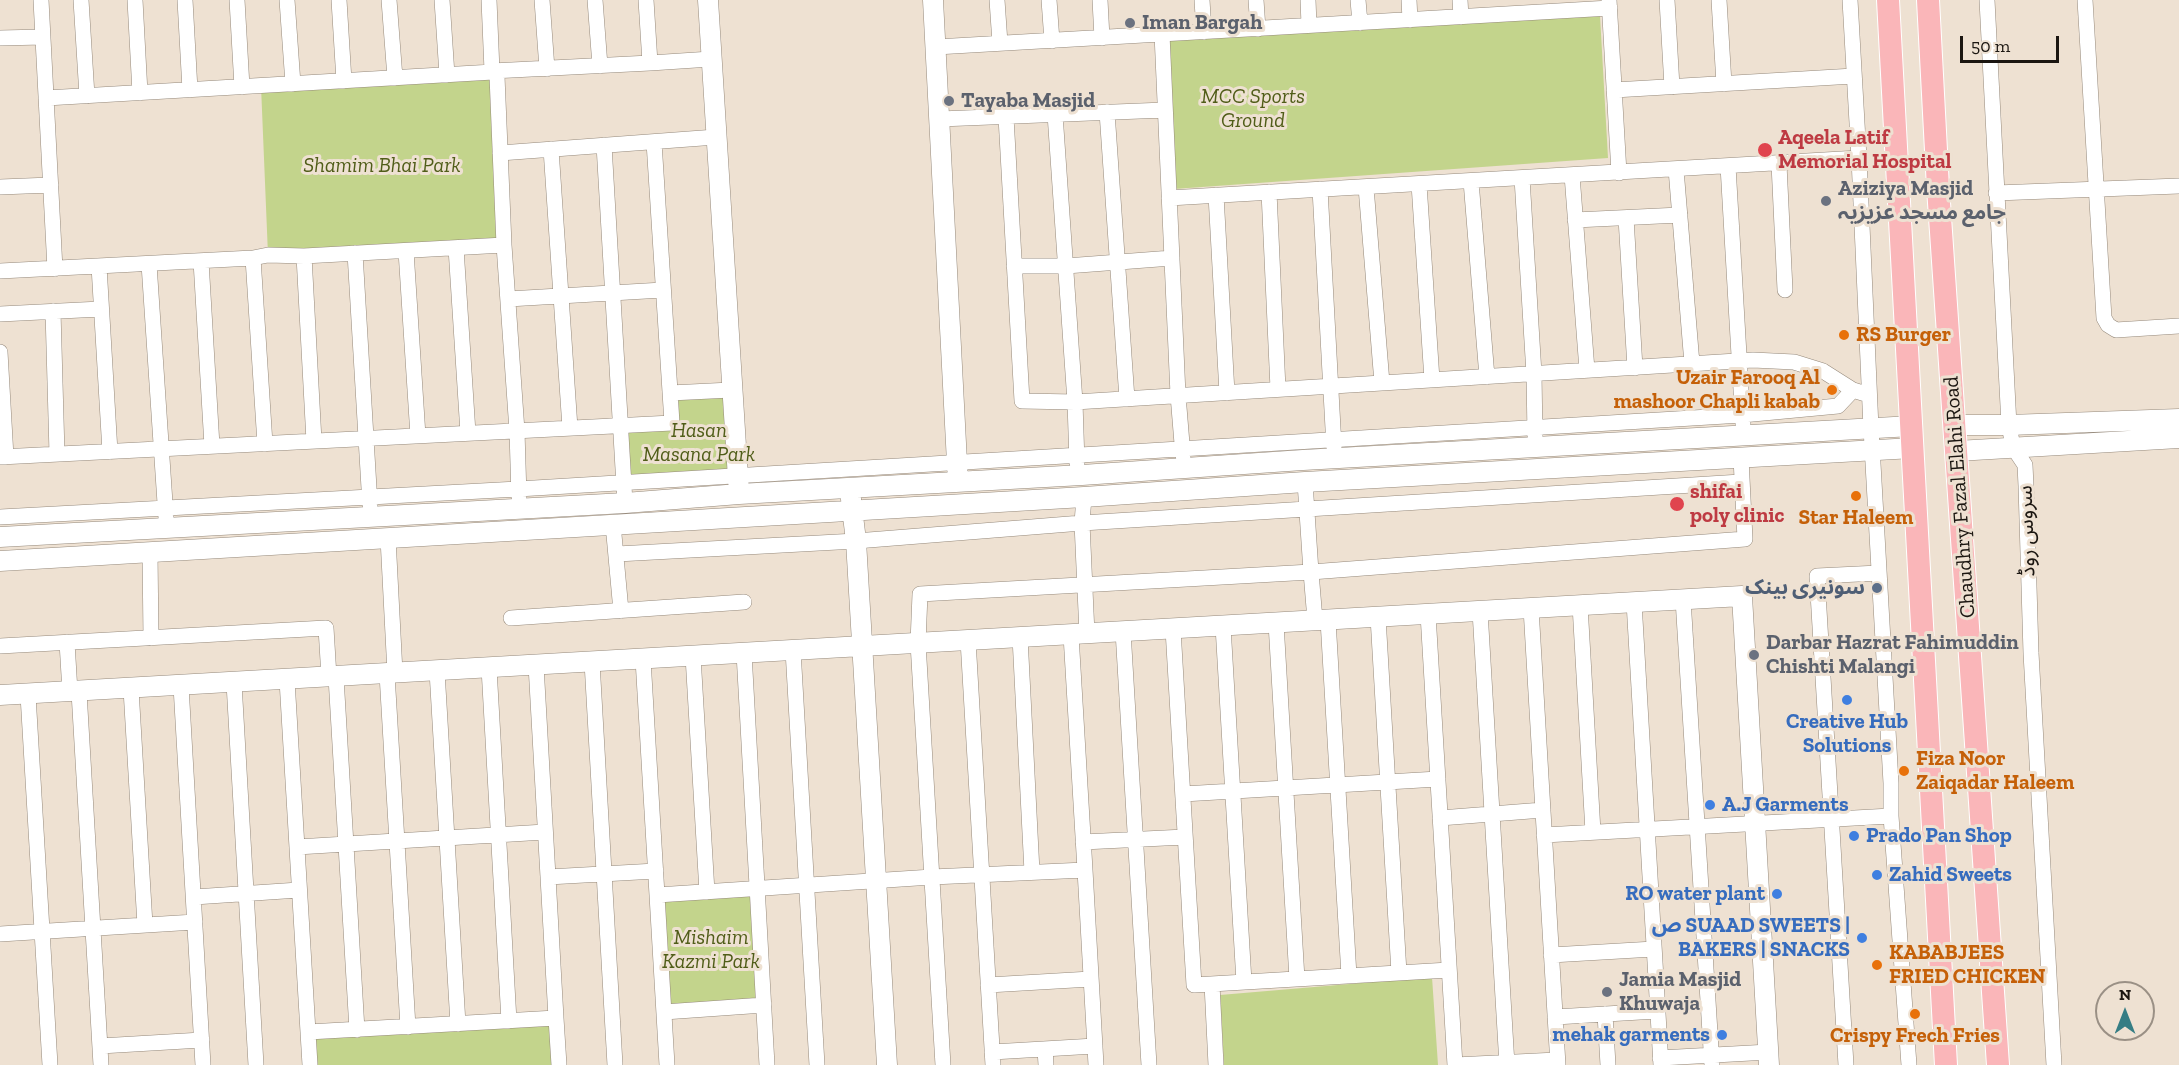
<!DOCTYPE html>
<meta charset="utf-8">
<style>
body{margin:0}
#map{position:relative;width:2179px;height:1065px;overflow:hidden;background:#eee1d2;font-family:"Zilla Slab",serif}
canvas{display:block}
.north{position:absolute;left:2095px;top:981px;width:60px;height:60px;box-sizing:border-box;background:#eee1d2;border:2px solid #9a9085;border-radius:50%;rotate:0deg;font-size:16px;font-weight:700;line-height:24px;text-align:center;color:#1b1611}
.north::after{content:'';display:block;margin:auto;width:21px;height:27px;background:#357d84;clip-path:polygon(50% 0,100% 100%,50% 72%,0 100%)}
.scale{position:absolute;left:1960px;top:36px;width:99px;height:27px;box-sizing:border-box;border:3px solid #1b1611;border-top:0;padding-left:8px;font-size:18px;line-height:21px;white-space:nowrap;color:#1b1611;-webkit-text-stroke:4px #eee1d2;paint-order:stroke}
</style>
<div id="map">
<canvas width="2179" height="1065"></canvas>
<div class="north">N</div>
<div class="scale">50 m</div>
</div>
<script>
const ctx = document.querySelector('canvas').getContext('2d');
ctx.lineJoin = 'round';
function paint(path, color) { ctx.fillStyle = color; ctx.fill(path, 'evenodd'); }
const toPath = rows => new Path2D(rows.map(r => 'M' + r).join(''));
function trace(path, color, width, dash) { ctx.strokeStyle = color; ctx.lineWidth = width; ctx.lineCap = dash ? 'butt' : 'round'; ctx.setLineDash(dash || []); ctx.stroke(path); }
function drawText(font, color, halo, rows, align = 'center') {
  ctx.font = font + ' "Zilla Slab","Noto Sans Arabic",serif'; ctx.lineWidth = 6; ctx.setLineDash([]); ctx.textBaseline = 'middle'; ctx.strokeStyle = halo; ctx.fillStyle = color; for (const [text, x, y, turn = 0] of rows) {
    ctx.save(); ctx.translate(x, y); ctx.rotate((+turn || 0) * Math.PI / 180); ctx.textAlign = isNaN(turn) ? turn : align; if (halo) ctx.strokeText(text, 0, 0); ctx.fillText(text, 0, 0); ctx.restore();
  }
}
paint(toPath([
 [1600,16,1608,158,1174,189,1166,39],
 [497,76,504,245,268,255,261,86],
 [727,392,732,474,627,479,623,428,674,424,674,395],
 [757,889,764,1005,664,1012,657,895],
 [1432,977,1438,1065,1224,1065,1220,995],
 [553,1021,556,1065,315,1065,313,1033]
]), '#c3d48c');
const street = toPath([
 [41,0,55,269],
 [81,0,87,96],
 [135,0,140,93],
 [185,0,190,90],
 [237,0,242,87],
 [287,0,293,84],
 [339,0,344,81],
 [389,0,395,78],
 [442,0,447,75],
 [489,0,492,71,497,76,504,245,517,431,519,497],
 [542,0,547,69],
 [595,0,600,66],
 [646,0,650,63,711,59],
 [997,0,1000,43],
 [1049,0,1052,41],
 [1100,0,1102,38],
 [1202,0,1204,32],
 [1256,0,1258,29],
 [1308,0,1309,25],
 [1358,0,1360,23],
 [1409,0,1410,20],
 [1460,0,1461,17],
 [1609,0,1619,173],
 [1667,0,1672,87],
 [1719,0,1724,84],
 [1850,0,1859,158,1871,428,1891,783,1891,816,1909,1065],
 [1987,0,2009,425,2013,447,2025,465,2026,486,2031,653,2054,1065],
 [2085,0,2104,318,2108,325,2116,330,2179,326],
 [1162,34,1178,395,1183,456],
 [0,38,43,37],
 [936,47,1610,8],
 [492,71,650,63],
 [1614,90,1854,76],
 [46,98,493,72],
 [1107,112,1127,399],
 [1055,114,1075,402,1753,360,1794,362,1823,371,1853,390,1869,395],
 [1006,117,1022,401,1075,402,1077,463],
 [940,119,1165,110],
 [604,145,625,503],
 [551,149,570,428],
 [500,153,716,137],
 [1779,164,1785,290],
 [1728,166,1743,424],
 [1676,169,1692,364],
 [1572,175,1587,370],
 [1522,178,1534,374,1535,436],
 [1471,181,1487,377],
 [1419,184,1432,380],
 [0,187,51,185],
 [1366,187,1382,383],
 [1320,189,1334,447],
 [1269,192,1278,389],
 [1996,193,2179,186],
 [1216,195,1227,393],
 [1169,198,1859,158],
 [1626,218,1635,368],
 [1575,220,1680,215],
 [456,248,468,433],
 [406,251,418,436],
 [355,253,370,505],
 [304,256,314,441],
 [253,258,265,444],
 [201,261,212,446],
 [149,264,166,518],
 [99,266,110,452],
 [1014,266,1066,266,1172,258],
 [0,271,253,258,268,255,304,256,504,245],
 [508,299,663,290],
 [53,311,57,454],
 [0,314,101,309],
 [0,352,6,457],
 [670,393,731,390],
 [0,457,672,423,654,142],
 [1305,482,1311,572,1745,539,1741,458],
 [1084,497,1082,523,1087,634],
 [0,517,518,489,1742,415,1838,406,1853,390],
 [613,524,621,611],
 [388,538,395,673],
 [150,553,151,638],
 [617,554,856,541,1082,523,1741,482],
 [1683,599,1712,1065],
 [1634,602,1661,1065],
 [1580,605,1593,832],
 [1531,608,1558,1065],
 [1480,611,1507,1065],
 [1428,614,1455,1065,1557,1060],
 [1378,617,1399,973],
 [511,618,744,602],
 [1328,620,1349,976],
 [1276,623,1297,979],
 [1223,626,1244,982],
 [1173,629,1194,985,1449,970],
 [1123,631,1149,1065],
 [1071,635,1085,870],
 [1020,637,1032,872],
 [968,640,993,1065],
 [67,642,70,692],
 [0,646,326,628,329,677],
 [793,650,817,1065],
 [744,653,767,1065],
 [693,656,707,892],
 [643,659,657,895],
 [592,662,615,1065],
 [536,665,556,1018],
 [489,668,509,1021],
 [437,671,458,1024],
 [387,674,408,1027],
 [336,677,357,1030],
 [287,680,308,1032],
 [234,683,256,1065],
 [181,686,203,1065],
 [131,689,145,925],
 [79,692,101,1065],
 [28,695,50,1065],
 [1183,794,1438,779],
 [1440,818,1543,810],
 [1544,835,1891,816],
 [1083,842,1185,837],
 [297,847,545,832],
 [548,877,656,871],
 [194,897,299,890],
 [0,934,195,922],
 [1551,955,1654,949],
 [1212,984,1216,1065],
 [988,985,1091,979],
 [664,1012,764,1005],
 [1605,1014,1608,1065],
 [1555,1017,1657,1011],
 [100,1046,202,1040],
 [1045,1049,1046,1065],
 [992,1052,1095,1046],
 [1660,1058,1769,1052],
 [310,1065,308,1032,556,1018,559,1065],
 [667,1065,657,895,932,877,1085,870,1096,1065],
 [943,1065,918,643,920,594,1311,572,1315,620],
 [1846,1065,1817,576,1879,573]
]);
const secondary = toPath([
 [708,0,739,494],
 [933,0,958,482],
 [1955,425,2009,425,2179,419],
 [1957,451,2179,438],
 [851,499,856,541,887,1065],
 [0,537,625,503,739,494,1082,475,1303,460,1912,426],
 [0,561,1084,497,1305,482,1913,448],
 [0,695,1742,596,1769,1065]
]);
const primary = toPath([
 [1888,0,1946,1065],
 [1928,0,1938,188,1998,1065]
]);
trace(street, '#95897b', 16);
trace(secondary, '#95897b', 21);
trace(primary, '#fff', 24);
trace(street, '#fff', 15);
trace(secondary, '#fff', 20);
trace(primary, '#fab6b9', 22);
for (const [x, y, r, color] of [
 [1130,23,6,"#6b7280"],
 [949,101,6,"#6b7280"],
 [1765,150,8,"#e0444e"],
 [1826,201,6,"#6b7280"],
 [1844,335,6,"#e8710a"],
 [1832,390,6,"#e8710a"],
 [1856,496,6,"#e8710a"],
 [1677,504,8,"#e0444e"],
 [1877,588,6,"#5c6f8a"],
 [1754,655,6,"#6b7280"],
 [1847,700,6,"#3f7fe0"],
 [1904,771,6,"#e8710a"],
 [1710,805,6,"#3f7fe0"],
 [1854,836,6,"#3f7fe0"],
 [1877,875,6,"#3f7fe0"],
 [1777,894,6,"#3f7fe0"],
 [1862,938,6,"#3f7fe0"],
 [1877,965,6,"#e8710a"],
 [1607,992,6,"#6b7280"],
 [1915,1014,6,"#e8710a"],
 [1722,1035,6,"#3f7fe0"]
]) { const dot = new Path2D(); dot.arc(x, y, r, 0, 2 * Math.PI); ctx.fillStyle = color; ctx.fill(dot); trace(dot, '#eee1d2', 2); }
drawText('bold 21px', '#5b616d', '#eee1d2', [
 ["Iman Bargah",1142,23],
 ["Tayaba Masjid",961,101],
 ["Aziziya Masjid",1838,189],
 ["جامع مسجد عزیزیہ",1838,213],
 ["Darbar Hazrat Fahimuddin",1766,643],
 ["Chishti Malangi",1766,667],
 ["Jamia Masjid",1619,980],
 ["Khuwaja",1619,1004]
], 'left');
drawText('italic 21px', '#505d18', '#eee1d2', [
 ["MCC Sports",1253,97],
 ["Ground",1253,121],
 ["Shamim Bhai Park",382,166],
 ["Hasan",699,431],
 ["Masana Park",699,455],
 ["Mishaim",711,938],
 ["Kazmi Park",711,962]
]);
drawText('bold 21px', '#be3a42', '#eee1d2', [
 ["Aqeela Latif",1778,138],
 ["Memorial Hospital",1778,162],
 ["shifai",1690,492],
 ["poly clinic",1690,516]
], 'left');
drawText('bold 21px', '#c56008', '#eee1d2', [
 ["RS Burger",1856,335],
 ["Uzair Farooq Al",1820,378,"right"],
 ["mashoor Chapli kabab",1820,402,"right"],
 ["Star Haleem",1856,518,"center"],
 ["Fiza Noor",1916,759],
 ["Zaiqadar Haleem",1916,783],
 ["KABABJEES",1889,953],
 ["FRIED CHICKEN",1889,977],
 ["Crispy Frech Fries",1915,1036,"center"]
], 'left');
drawText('21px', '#1b1611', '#eee1d2', [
 ["Chaudhry Fazal Elahi Road",1960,497,-94],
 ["سروس روڈ",2027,531,-92]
]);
drawText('bold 21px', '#4e5e75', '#eee1d2', [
 ["سونیری بینک",1865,588]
], 'right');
drawText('bold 21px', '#366cbe', '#eee1d2', [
 ["Creative Hub",1847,722,"center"],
 ["Solutions",1847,746,"center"],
 ["A.J Garments",1722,805],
 ["Prado Pan Shop",1866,836],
 ["Zahid Sweets",1889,875],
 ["RO water plant",1765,894,"right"],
 ["ص SUAAD SWEETS |",1850,926,"right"],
 ["BAKERS | SNACKS",1850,950,"right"],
 ["mehak garments",1710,1035,"right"]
], 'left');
</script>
